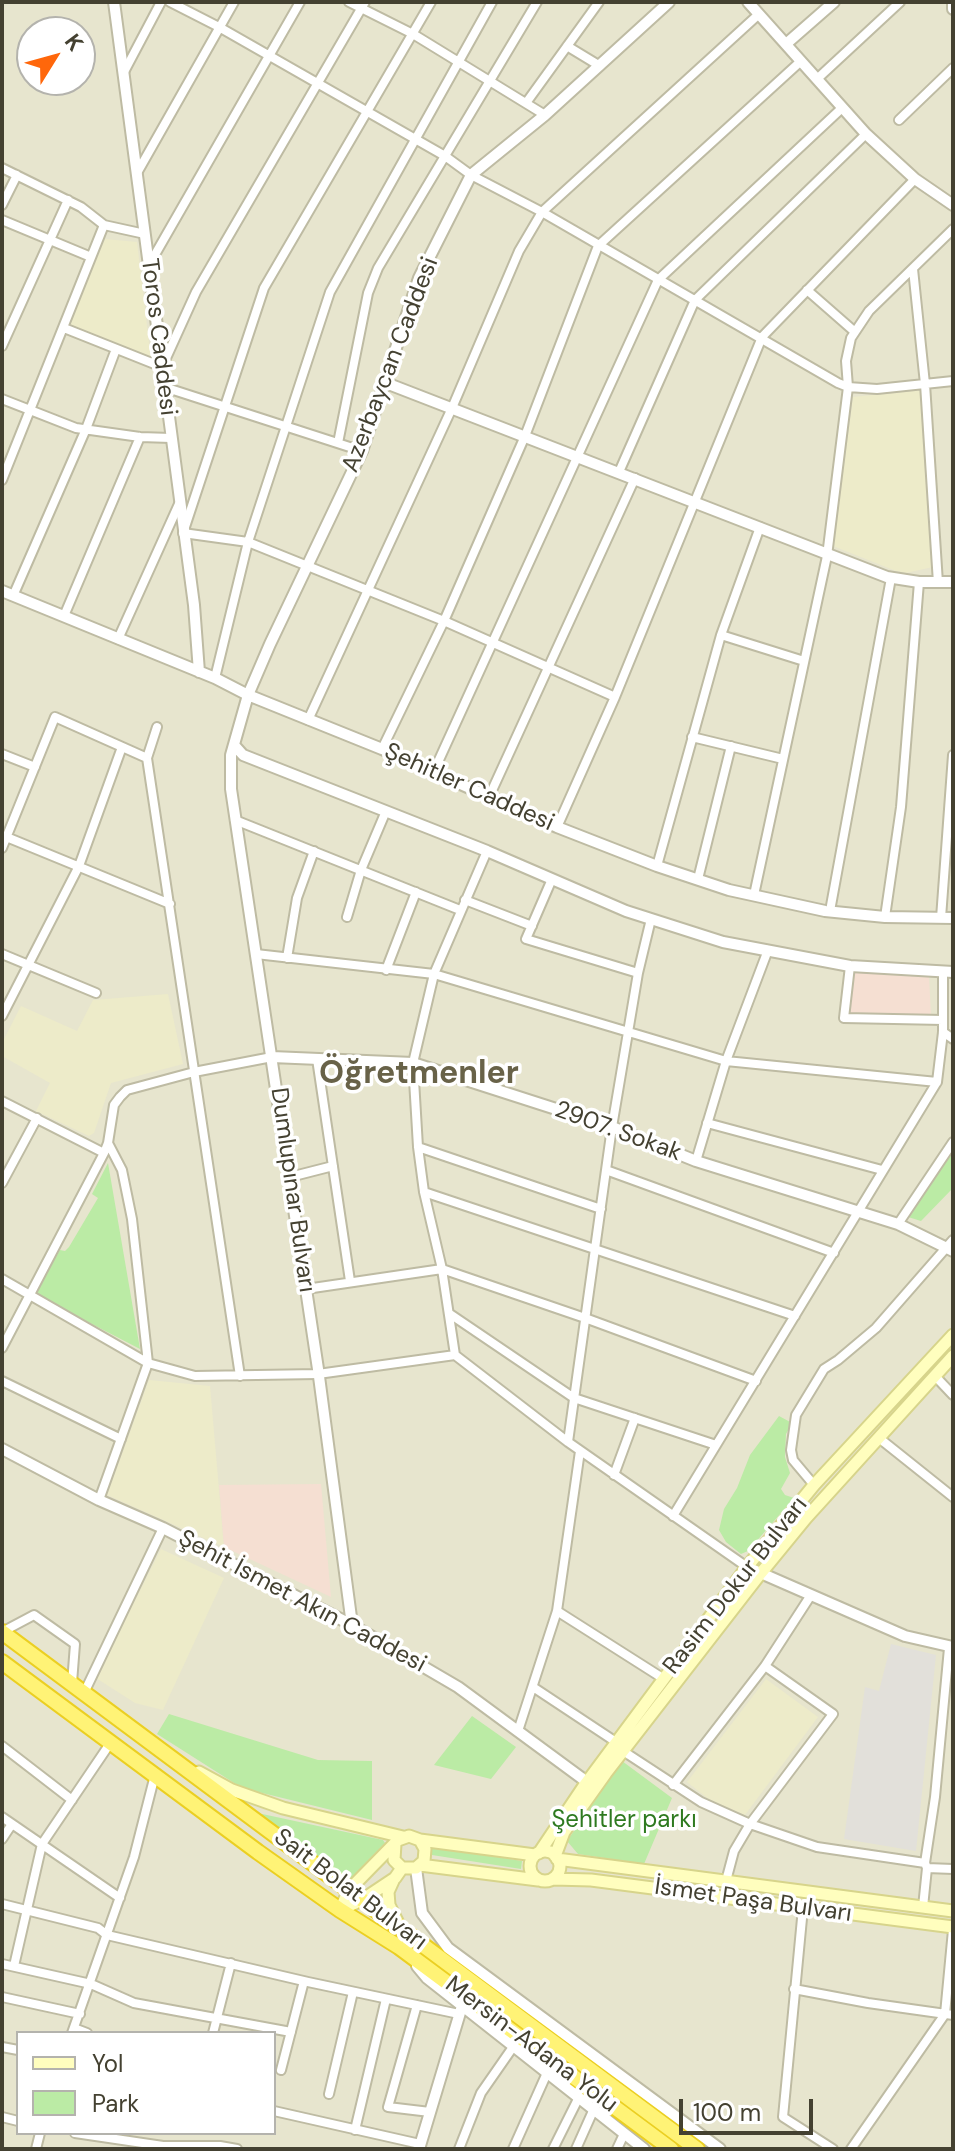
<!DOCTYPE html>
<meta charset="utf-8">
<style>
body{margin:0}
#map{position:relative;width:955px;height:2151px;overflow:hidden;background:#f2f1e1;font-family:"DM Sans",sans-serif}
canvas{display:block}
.frame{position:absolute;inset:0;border:4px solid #444131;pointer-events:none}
.legend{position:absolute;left:16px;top:2031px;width:260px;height:104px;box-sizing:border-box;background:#fff;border:2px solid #b4b3ad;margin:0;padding:10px 14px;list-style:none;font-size:24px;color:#444131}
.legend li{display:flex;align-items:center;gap:16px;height:40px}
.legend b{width:40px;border:2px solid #b4b3ad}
.north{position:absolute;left:16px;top:16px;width:80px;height:80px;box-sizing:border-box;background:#fff;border:2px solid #b4b3ad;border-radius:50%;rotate:53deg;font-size:22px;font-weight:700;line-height:32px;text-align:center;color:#444131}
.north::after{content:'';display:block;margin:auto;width:28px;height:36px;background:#ff670b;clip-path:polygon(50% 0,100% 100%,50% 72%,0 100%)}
.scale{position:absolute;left:679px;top:2099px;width:134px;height:36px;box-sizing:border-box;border:4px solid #444131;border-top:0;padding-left:10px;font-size:24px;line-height:28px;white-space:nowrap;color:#444131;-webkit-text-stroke:6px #fff;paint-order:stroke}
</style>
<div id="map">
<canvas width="955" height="2151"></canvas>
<div class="frame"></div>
<ul class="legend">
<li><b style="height:10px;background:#fffebe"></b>Yol</li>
<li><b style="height:22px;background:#bbeba5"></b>Park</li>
</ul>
<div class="north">K</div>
<div class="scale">100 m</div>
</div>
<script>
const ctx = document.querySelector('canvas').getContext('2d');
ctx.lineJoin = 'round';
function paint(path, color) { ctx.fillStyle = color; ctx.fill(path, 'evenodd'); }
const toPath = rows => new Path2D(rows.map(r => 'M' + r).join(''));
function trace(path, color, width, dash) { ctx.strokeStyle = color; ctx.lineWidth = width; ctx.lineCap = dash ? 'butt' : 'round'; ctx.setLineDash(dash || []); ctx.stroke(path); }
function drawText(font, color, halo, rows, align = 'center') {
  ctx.font = font + ' "DM Sans",sans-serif'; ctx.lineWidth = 7; ctx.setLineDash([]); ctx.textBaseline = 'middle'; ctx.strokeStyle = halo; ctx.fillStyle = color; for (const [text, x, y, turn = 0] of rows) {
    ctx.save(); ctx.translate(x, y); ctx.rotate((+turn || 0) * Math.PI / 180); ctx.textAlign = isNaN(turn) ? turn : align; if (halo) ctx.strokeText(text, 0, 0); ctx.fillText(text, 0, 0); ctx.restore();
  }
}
paint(toPath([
 [2,2,953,2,953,2149,2,2149],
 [32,32,80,32,80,80,32,80],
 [18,2033,274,2033,274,2133,18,2133]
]), '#e7e5ce');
paint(toPath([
 [105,239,137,242,151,359,68,325],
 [921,390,933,567,906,573,896,571,833,546,853,397],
 [168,994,183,1064,111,1083,94,1133,89,1136,36,1111,50,1083,2,1056,2,1043,21,1006,77,1031,93,1000],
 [149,1380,210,1386,224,1547,107,1495],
 [161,1549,224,1578,163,1710,135,1703,96,1678],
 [766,1679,818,1717,745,1815,711,1801,687,1782]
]), '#edebc9');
paint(toPath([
 [854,971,929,977,931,1016,848,1015],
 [321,1484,331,1597,224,1547,219,1485]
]), '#f5dfd2');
paint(toPath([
 [953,1152,953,1188,921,1221,908,1217],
 [108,1163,140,1349,34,1294,60,1250,65,1251,69,1247,98,1198,92,1194],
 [779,1416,792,1423,786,1434,785,1457,790,1473,781,1489,785,1495,794,1498,748,1551,741,1554,726,1542,719,1530,724,1509,737,1488,750,1455],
 [169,1714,318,1760,372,1761,372,1820,242,1788,157,1734],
 [472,1716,516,1747,491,1779,434,1765],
 [622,1761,672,1798,644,1864,578,1854,567,1841],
 [253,1812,383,1840,385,1843,352,1877,347,1879],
 [431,1846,522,1861,521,1869,432,1855]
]), '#bbeba5');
paint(toPath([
 [891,1644,936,1655,916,1851,844,1839,865,1687,879,1691]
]), '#e2e0da');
const minor = toPath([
 [170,2,219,27,445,156,471,175,542,212,838,383,848,387,877,389,953,381],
 [349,2,413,34,545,115],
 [431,2,264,288,183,533,248,542,444,621,615,697],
 [567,46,600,66],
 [124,72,161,2],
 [817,79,900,2],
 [526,103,599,2],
 [899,120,953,68],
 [2,168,81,207,104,225,145,234],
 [137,173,234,2],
 [2,205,17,175],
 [2,220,91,257],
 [149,265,300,2],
 [913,269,925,384,938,583],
 [807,290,855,332],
 [64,328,162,367,196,292,365,2],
 [2,346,68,200],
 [164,387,362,451],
 [2,399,76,428,140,437,171,438],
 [338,443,368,293,378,268,537,2],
 [619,472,695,300,866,134],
 [2,480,104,225],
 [13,596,86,429,116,349],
 [64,616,140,437],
 [721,635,804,661],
 [118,639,179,504],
 [215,678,248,542,330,292,492,2],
 [308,720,452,408,519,251,542,212,759,14],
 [692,737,783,759],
 [382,749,444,621,525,436,598,246,801,61],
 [2,754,35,767],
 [147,758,157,727],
 [433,773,658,280,842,108],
 [489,797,635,478],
 [235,820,460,910],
 [557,827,615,697,762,337,915,179],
 [4,836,170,904],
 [2,848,55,717,147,758,240,1376],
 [657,866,721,635,760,527],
 [552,879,526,939,638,973],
 [698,879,731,746],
 [754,895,827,556,848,387,846,361,851,338,869,311,953,229],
 [465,900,532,926],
 [830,911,891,578],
 [347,917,361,870,386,811],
 [885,917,901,807,919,582],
 [941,918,953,755],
 [2,954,96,993],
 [256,954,434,974,726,1061,937,1082],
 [287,958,297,898,314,851],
 [850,966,844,1018,943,1020],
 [386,970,416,892],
 [2,1016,79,866,122,747],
 [943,1032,953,1039],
 [317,1059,350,1281],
 [2,1101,104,1153],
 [707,1123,882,1170],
 [418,1147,601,1209],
 [696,1161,726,1061,768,950],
 [606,1170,834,1253],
 [290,1177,333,1166],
 [2,1183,37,1118],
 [424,1192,795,1316],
 [898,1224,953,1142],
 [2,1279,148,1363,195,1376,318,1374,455,1355,568,1442,747,1567],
 [306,1289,442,1269,585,1318,756,1381],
 [450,1314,574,1398,716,1445],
 [2,1348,104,1153,108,1143,114,1105,120,1097,127,1090,194,1072,272,1057],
 [455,1355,442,1269,424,1192,418,1147,413,1063,434,974,487,851],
 [935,1376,953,1395],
 [2,1381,121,1439],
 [879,1438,953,1497],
 [568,1442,612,1127,638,973,651,919],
 [614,1475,635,1418],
 [814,1485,793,1460,791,1450,796,1415,824,1369,838,1360,876,1328,953,1240],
 [99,1500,148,1363,132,1219,122,1170,108,1143],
 [673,1516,937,1082,943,1032,943,972],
 [557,1611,664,1679],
 [2,1632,34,1615,75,1644,72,1683],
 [533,1687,616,1742],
 [84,1693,163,1528],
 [518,1731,557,1611,580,1451],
 [2,1746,72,1800],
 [623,1751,701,1802,750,1824,817,1847,925,1863],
 [673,1785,765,1666,811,1595],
 [2,1817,120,1898],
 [2,1839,12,1824],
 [927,1868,953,1869],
 [726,1881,734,1851,750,1824,833,1714,765,1666],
 [2,1904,98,1928,107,1935,308,1982,459,2014],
 [923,1907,927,1868,925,1863,935,1797,949,1648],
 [803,1908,783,2117,833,2149],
 [2,1964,91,1984,134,2003,291,2032],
 [14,1966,42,1844,111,1742],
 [794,1989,868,2003,953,2015],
 [2,1997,80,2014],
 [417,2005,388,2107,430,2112],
 [74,2028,87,2033],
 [72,2033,134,1857,155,1775],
 [213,2033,231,1963],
 [2,2047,18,2050],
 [281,2070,304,1981],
 [329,2094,353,1992],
 [274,2111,420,2144],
 [2,2117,18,2121],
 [355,2130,386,1999],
 [75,2133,163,2146,220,2146,237,2149],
 [36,2149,40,2133],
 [459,2149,481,2093,513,2047],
 [513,2149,547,2073],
 [553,2149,578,2099],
 [576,2149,593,2111],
 [617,2149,624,2134],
 [851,2149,945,2014,953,1930]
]);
const tertiary = toPath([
 [114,2,194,605,199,672],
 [748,2,866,134,915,179,953,205],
 [953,2,953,9],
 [786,44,834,2],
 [386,383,887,577,919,582,953,582],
 [2,591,215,678,248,695,382,749,557,827,657,866,729,890,825,911,885,917,953,918],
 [234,745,243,755,487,851,626,911,723,942,850,966,953,972],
 [272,1057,413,1063,612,1127,696,1161,898,1224,953,1251],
 [2,1449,99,1500,163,1528,352,1625,458,1687,587,1782],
 [747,1567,905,1636,953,1647],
 [352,1625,318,1369,231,789,231,755,248,695,270,644,362,451,419,278,471,175,545,115,669,2],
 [416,1868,422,1913,448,1948,720,2149],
 [417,1966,427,1978,644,2149],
 [419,2149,462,2006]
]);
const secondary = toPath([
 [199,1772,232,1790,283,1808,403,1837],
 [420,1840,535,1855],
 '530 1866a15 15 0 1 1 30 0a15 15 0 1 1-30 0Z',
 [539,1853,584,1786,747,1567,814,1485,953,1335],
 [555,1856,564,1832,606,1773,761,1573,806,1518,953,1356],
 [557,1859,953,1911],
 [420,1865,538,1880],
 [553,1879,591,1880,953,1927],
 [393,1881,388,1892,389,1905,400,1927],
 [340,1910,349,1890,398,1840,409,1836,420,1840,425,1849,424,1861,416,1868,402,1868,394,1860,395,1844],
 [340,1910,362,1900,395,1878,402,1868]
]);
const trunk = toPath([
 [2,1632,697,2149],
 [2,1662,258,1852,340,1910,399,1947,671,2149]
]);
trace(minor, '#bebba3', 12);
trace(tertiary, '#bebba3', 14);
trace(secondary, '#d7d48b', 15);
trace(trunk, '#ebcf22', 18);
trace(minor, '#fff', 8);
trace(tertiary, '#fff', 10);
trace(secondary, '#fffebe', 11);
trace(trunk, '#fff376', 14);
drawText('24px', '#444131', '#fff', [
 ["Toros Caddesi",158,337,83],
 ["Azerbaycan Caddesi",391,365,-69],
 ["Şehitler Caddesi",469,788,24],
 ["2907. Sokak",618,1132,20],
 ["Dumlupınar Bulvarı",292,1190,82],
 ["Rasim Dokur Bulvarı",736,1586,-52],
 ["Şehit İsmet Akın Caddesi",302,1602,28],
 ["Sait Bolat Bulvarı",350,1890,37],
 ["İsmet Paşa Bulvarı",753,1901,8],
 ["Mersin-Adana Yolu",531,2045,37]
]);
drawText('24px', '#2e7a20', '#fff', [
 ["Şehitler parkı",624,1821]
]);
drawText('bold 32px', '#686248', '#fff', [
 ["Öğretmenler",419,1075]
]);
</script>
